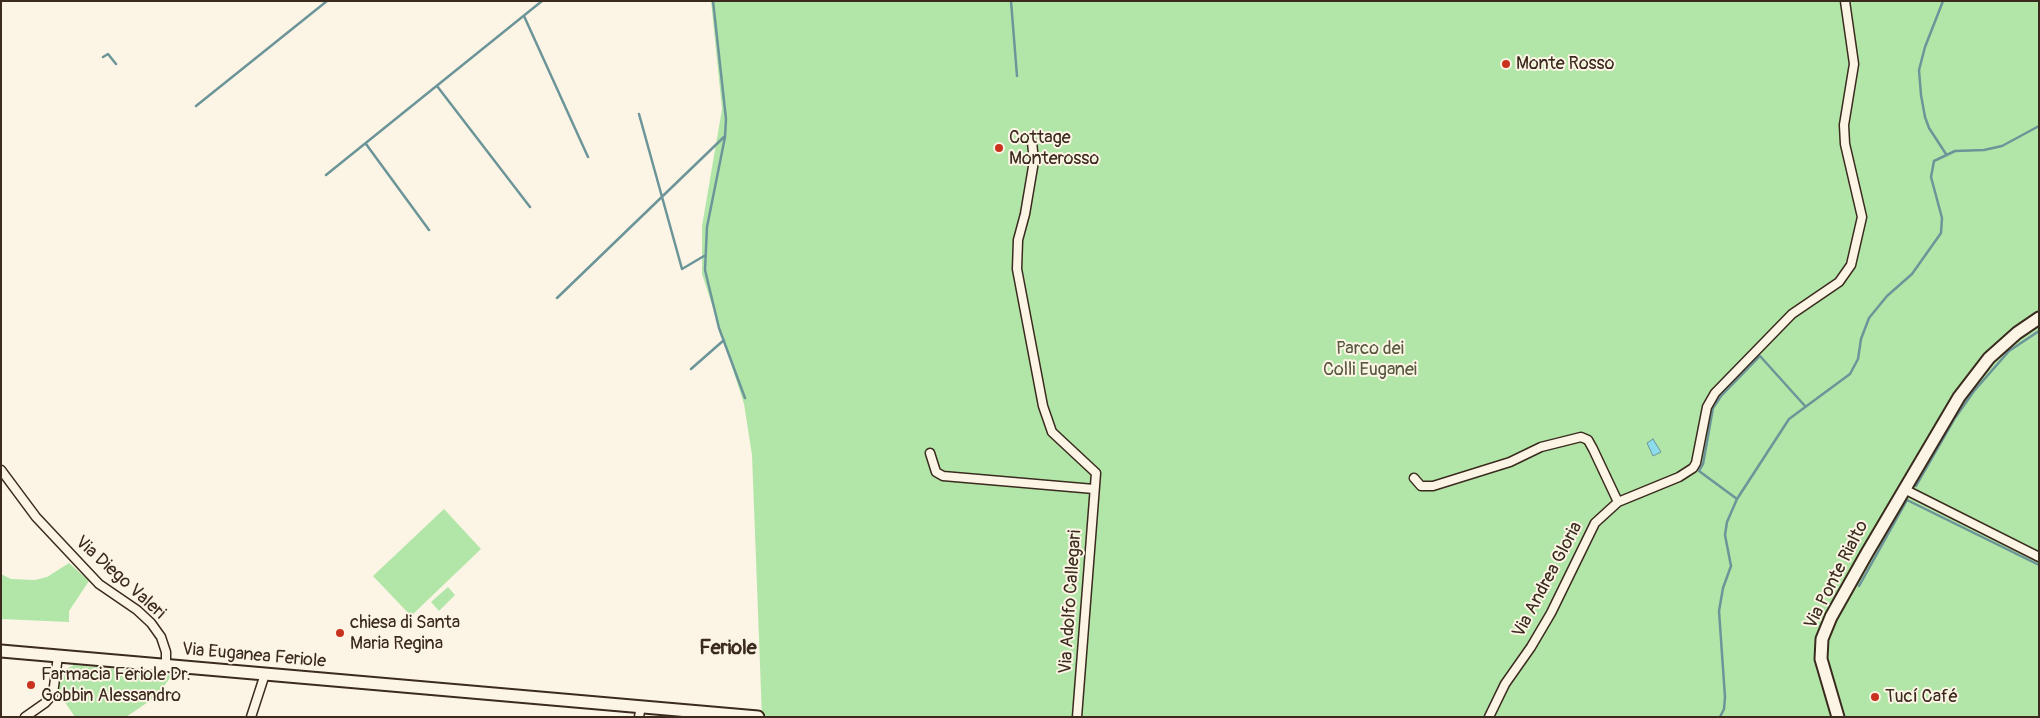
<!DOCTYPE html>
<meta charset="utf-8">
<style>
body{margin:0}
#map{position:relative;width:2040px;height:718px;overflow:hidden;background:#fcf5e5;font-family:Pangolin,sans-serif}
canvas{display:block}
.frame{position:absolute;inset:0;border:2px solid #3b2a1e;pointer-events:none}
</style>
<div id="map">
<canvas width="2040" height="718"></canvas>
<div class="frame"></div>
</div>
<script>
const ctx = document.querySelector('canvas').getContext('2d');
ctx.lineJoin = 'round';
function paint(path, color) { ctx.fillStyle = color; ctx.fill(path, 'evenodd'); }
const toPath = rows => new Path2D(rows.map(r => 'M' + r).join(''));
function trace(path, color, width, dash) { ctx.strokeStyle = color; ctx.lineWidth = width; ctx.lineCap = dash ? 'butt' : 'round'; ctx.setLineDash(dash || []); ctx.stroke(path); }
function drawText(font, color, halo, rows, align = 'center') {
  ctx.font = font + ' Pangolin,sans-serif'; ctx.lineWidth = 4; ctx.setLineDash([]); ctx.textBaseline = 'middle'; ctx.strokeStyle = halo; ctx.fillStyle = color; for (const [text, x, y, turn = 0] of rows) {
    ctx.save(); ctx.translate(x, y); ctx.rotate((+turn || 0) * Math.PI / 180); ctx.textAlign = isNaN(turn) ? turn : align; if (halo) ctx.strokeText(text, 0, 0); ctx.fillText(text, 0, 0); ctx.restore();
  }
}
paint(toPath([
 [711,1,2039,1,2039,717,762,717,752,455,744,404,702,274,702,226,722,109],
 [444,509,481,549,411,616,373,576],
 [69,563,89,581,69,611,69,622,1,619,1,574,11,579,35,580,47,577],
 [448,587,455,595,439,611,431,602],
 [74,665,172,675,157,696,126,717,75,717,58,692,62,671]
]), '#b2e6a8');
const water = toPath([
 [1653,439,1661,452,1653,456,1647,443,1653,439]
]);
paint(water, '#8ddceb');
trace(water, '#6c9599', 1);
trace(toPath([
 [713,1,726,119,725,137,707,227,705,270,719,328,745,398],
 [1011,1,1017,76],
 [1943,1,1925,47,1919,70,1921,95,1925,117,1929,128,1946,154],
 [524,16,588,157],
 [103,57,108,54,116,64],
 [437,86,530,207],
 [196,106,327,1],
 [639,114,682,269,704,256],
 [366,144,429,230],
 [326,175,542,1],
 [557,298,725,136],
 [691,369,724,340],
 [1916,486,1955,418,1974,391,2009,351,2039,331],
 [1737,499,1699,471,1703,464,1713,408,1721,396,1760,356,1805,406],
 [1859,586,1907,500,2039,565],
 [1720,717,1724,709,1725,697,1719,611,1723,588,1731,566,1725,535,1727,522,1737,499,1789,419,1850,374,1858,359,1861,339,1869,318,1887,296,1912,274,1941,233,1942,218,1931,177,1934,161,1955,151,1984,150,2002,146,2039,126]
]), '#6c9599', 2.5);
const minor = toPath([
 [1032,142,1034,161,1025,214,1018,240,1017,269,1043,406,1052,432,1096,473,1077,717],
 [930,453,936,472,943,476,1094,489],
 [1,470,36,517,82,566,99,584,137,610,151,623,161,637,166,652,166,667],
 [1414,478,1421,486,1433,486,1510,462,1541,447,1581,437,1588,440,1593,449,1618,502],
 [1904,489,2039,557],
 [25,717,45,703,53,694,58,656],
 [251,717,265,674],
 [639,717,641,706],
 [1489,717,1505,684,1531,647,1551,613,1595,523,1618,502,1679,477,1693,468,1696,463,1707,407,1715,393,1792,314,1839,282,1851,265,1862,217,1845,144,1844,125,1854,64,1845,1]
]);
const secondary = toPath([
 [1,651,758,717],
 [1838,717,1821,659,1822,639,1831,617,1867,553,1959,397,1989,358,2017,333,2039,318]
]);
trace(minor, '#3b2a1e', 11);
trace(secondary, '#3b2a1e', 15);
trace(minor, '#fcf5e5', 8);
trace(secondary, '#fcf5e5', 11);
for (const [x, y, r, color] of [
 [1506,64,5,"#c8321e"],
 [999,148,5,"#c8321e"],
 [340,633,5,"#c8321e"],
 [31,685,5,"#c8321e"],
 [1875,697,5,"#c8321e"]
]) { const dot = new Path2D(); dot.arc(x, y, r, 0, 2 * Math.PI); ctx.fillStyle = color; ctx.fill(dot); trace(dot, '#fcf5e5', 2); }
drawText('18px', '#3b2a1e', '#fcf5e5', [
 ["Monte Rosso",1516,64],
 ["Cottage",1009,138],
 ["Monterosso",1009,159],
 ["chiesa di Santa",350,623],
 ["Maria Regina",350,644],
 ["Farmacia Feriole Dr.",41,675],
 ["Gobbin Alessandro",41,696],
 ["Tucí Café",1885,697]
], 'left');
drawText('18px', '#595940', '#fcf5e5', [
 ["Parco dei",1370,349],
 ["Colli Euganei",1370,370]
]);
drawText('18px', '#3b2a1e', '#fcf5e5', [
 ["Via Ponte Rialto",1837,575,-63],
 ["Via Diego Valeri",120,578,42],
 ["Via Andrea Gloria",1548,580,-62],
 ["Via Adolfo Callegari",1071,602,-86],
 ["Via Euganea Feriole",254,656,5]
]);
drawText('bold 20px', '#3b2a1e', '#fcf5e5', [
 ["Feriole",728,649]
]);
</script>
